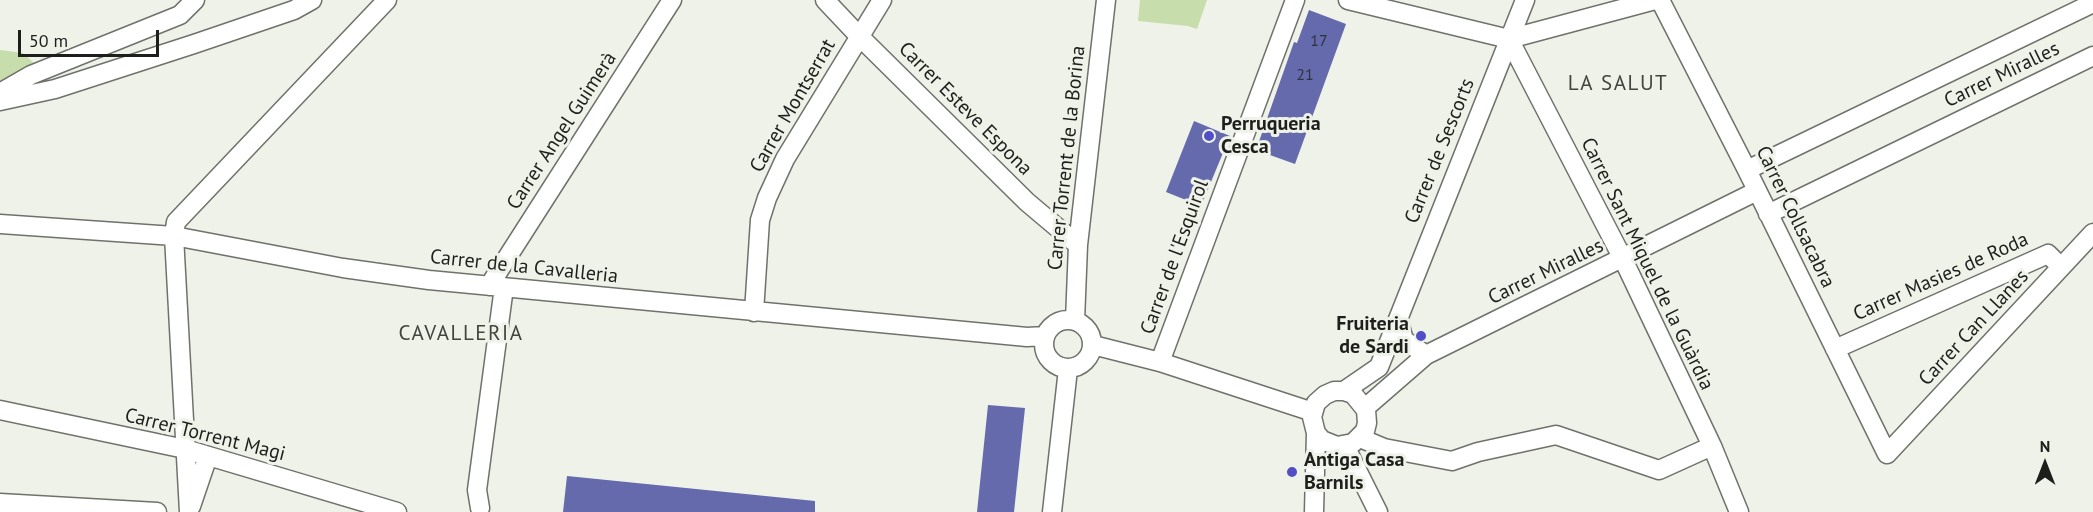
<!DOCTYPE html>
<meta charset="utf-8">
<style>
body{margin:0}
#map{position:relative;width:2093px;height:512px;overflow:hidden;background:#eef2e9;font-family:"PT Sans",sans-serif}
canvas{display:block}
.north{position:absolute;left:2015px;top:434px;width:60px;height:60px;-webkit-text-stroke:4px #eef2e9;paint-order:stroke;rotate:0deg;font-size:16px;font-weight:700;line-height:24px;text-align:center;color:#1e1f1c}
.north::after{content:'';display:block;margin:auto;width:21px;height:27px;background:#1e1f1c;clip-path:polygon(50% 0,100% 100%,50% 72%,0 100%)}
.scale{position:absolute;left:18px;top:30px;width:141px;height:27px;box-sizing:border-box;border:3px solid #1e1f1c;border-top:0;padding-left:8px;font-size:18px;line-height:21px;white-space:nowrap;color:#1e1f1c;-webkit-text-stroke:4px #eef2e9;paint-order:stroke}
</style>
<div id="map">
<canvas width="2093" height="512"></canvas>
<div class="north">N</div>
<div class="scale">50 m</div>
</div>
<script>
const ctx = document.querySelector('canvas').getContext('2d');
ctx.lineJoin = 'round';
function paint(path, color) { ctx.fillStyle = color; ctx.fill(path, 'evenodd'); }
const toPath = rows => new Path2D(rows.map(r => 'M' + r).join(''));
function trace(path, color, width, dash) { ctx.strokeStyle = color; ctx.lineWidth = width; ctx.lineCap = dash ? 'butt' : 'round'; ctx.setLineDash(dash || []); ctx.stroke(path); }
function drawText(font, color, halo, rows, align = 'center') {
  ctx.font = font + ' "PT Sans",sans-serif'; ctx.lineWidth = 6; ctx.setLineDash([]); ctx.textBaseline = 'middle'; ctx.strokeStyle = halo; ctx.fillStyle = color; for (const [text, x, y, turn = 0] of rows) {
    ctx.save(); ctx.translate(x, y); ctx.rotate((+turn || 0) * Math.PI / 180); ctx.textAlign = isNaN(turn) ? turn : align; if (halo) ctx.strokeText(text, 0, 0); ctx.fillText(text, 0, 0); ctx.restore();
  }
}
paint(toPath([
 [1140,0,1207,0,1197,29,1188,26,1138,21],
 [0,50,23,53,36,65,0,81]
]), '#c7deac');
paint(toPath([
 [1309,10,1346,24,1295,164,1256,150,1294,42,1297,43],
 [1194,121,1230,136,1201,206,1166,192],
 [988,405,1025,408,1014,512,977,512],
 [567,476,815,501,815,512,563,512]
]), '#646aac');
const minor = toPath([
 [825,0,859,36,1027,202,1078,245],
 [1348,0,1509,39,1655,0],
 [1660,0,1747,170,1887,454,2093,233],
 [1509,39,1623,259,1712,446,1739,512],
 [0,93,31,75,180,15,195,0],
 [0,101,55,89,194,44,294,10,312,0],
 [1747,170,2093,3],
 [1768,214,2093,56],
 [0,224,174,236,343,268,429,280,1027,337,1045,336],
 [489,286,672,0],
 [754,312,760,220,767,198,785,159,882,0],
 [1398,319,1404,340,1426,355],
 '1044 344a24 24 0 1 1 48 0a24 24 0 1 1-48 0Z',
 [1075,321,1078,245,1106,0],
 [1093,345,1160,362,1313,412],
 [1835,349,2048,254,2061,267],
 [1160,362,1295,0],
 [1344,391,1379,367,1525,0],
 [1365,408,1426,355,1757,191],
 [0,410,185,449,397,512],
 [1360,438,1384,448,1452,461,1478,452,1556,435,1659,470,1712,446],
 [1345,446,1378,512],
 [0,503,157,512],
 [191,506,208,456],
 [480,508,477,490,504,287],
 [189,512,174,236,176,222,387,0],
 [1052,512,1068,369],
 [1314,512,1316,433,1312,417,1316,403,1325,395,1334,391,1344,391,1353,394,1366,410,1367,423,1365,431,1353,443,1337,446,1322,440,1316,433]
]);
trace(minor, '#6f726b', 21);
trace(minor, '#fff', 18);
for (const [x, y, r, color] of [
 [1209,136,6,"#524fc6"],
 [1421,336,6,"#524fc6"],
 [1292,472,6,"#524fc6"]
]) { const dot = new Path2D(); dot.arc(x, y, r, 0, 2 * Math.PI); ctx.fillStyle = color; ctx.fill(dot); trace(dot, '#eef2e9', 2); }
drawText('16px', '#303240', null, [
 ["17",1319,41],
 ["21",1305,75]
]);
drawText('20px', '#1e1f1c', '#eef2e9', [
 ["Carrer Miralles",2002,75,-26],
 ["Carrer Montserrat",793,106,-60],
 ["Carrer Esteve Espona",965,109,45],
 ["Carrer Angel Guimerà",562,131,-57],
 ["Carrer de Sescorts",1440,151,-68],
 ["Carrer Torrent de la Borina",1067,158,-84],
 ["Carrer Collsacabra",1795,217,64],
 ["Carrer de l'Esquirol",1175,257,-70],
 ["Carrer Sant Miquel de la Guàrdia",1647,264,64],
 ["Carrer de la Cavalleria",524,267,6],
 ["Carrer Miralles",1546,272,-26],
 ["Carrer Masies de Roda",1941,277,-24],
 ["Carrer Can Llanes",1974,328,-47],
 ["Carrer Torrent Magi",205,435,14]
]);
drawText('bold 20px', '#1e1f1c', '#eef2e9', [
 ["Perruqueria",1221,124],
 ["Cesca",1221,147],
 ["Fruiteria",1409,324,"right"],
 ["de Sardi",1409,347,"right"],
 ["Antiga Casa",1304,460],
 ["Barnils",1304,483]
], 'left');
ctx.letterSpacing = '1.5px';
drawText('21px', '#42453e', '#eef2e9', [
 ["LA SALUT",1618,84],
 ["CAVALLERIA",461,334]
]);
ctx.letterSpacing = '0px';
</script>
